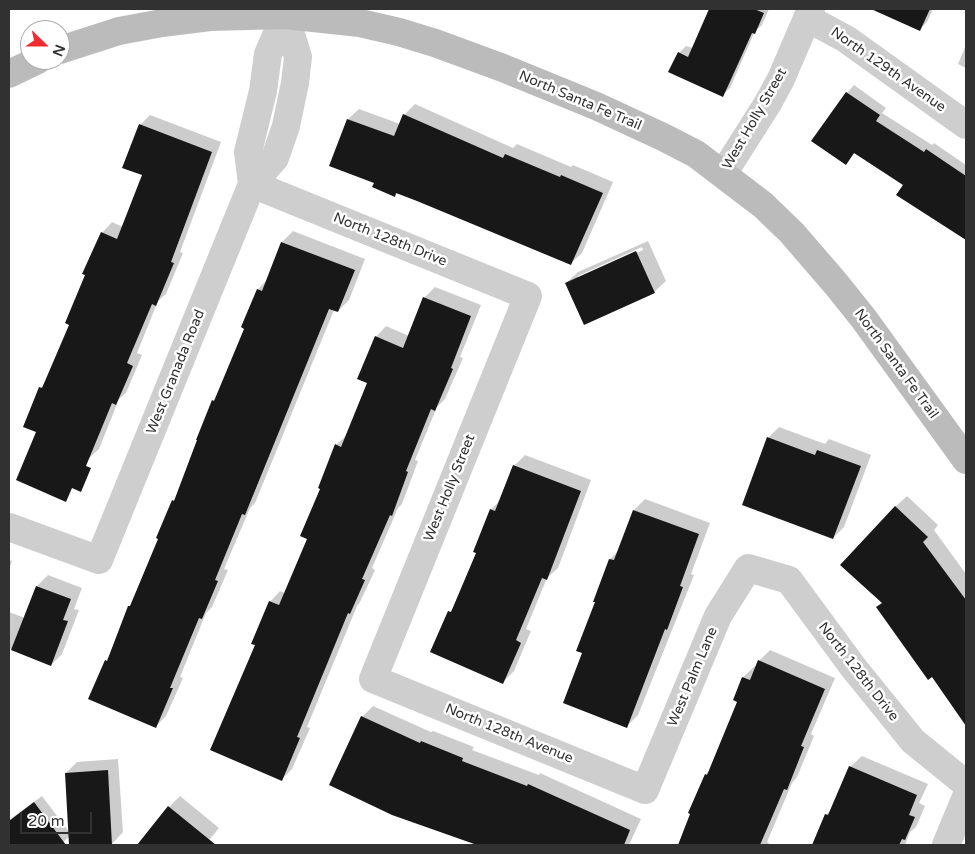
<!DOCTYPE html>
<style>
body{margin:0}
#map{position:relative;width:975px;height:854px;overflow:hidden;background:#fff;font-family:"Varela Round",sans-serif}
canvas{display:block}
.frame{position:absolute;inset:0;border:10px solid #313131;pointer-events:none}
.north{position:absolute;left:20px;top:20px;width:50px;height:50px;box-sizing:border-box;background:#fff;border:1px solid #adadad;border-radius:50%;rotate:112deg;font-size:14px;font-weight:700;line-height:20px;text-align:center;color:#313131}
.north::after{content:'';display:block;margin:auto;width:18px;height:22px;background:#ef2c31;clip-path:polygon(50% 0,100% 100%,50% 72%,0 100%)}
.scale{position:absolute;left:20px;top:812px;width:72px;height:22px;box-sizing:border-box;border:2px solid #313131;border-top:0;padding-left:6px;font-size:15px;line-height:18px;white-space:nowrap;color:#313131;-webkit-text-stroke:4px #fff;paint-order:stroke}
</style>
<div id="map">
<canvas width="975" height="854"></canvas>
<div class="frame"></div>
<div class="north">N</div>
<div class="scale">20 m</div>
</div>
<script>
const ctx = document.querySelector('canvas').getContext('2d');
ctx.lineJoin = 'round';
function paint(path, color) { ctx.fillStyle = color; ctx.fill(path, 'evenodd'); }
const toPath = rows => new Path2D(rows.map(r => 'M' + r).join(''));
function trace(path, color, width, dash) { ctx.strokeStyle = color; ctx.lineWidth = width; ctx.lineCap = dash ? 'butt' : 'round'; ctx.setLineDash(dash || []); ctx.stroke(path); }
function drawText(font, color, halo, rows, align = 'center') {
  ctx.font = font + ' "Varela Round",sans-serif'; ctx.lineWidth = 5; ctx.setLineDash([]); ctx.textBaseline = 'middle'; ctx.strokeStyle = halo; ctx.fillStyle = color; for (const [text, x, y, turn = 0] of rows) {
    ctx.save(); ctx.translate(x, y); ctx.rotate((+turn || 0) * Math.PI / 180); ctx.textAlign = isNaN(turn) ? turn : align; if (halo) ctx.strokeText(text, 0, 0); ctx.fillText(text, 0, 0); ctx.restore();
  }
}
paint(toPath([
 [711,9,769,9,762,25,755,31,730,88,722,95,679,53,686,46,693,48],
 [874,9,933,9,927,22,920,29],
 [966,45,966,68,958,64],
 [854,85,886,108,882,113,932,145,934,143,966,165,966,239,897,195,904,184,855,153,845,163,847,93],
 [415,104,513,148,517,144,571,167,573,165,613,182,582,253,571,263,398,193,395,195,376,182,331,165,348,119,359,109,400,124,404,115],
 [150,115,221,142,180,252,183,253,166,294,158,301,137,353,142,355,126,393,119,399,99,449,88,459,38,432,41,388,45,383,70,324,102,233,112,222,123,227,143,174,140,125],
 [293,231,365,259,349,300,338,311,334,310,255,503,250,508,224,569,228,570,212,607,206,613,180,677,183,678,166,716,156,726,90,699,106,661,110,657,160,538,173,501,177,497,213,401,217,397,246,328,242,326,258,289,267,280,282,242],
 [648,241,666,281,654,292,566,283,578,272],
 [642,247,643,250,578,278,578,276],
 [435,287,481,305,460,357,463,358,445,399,437,407,415,460,418,461,402,504,398,508,372,568,375,570,360,602,357,606,307,727,310,728,292,769,282,779,270,602,280,591,285,593,309,538,322,488,336,445,347,435,369,382,376,337,386,326,409,336,424,298],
 [779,427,825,444,829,439,871,455,844,527,833,538,768,438],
 [525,455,591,480,558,568,547,578,526,629,531,631,514,671,503,682,450,612,455,606,478,552,491,510,501,499,514,466],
 [907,496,938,525,934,530,966,574,966,724,883,602,895,507],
 [645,499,710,523,691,574,694,575,638,715,627,726,584,652,596,602,595,601,610,559,618,551,634,510],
 [9,560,12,561,9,569],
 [48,575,82,588,74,609,79,610,62,654,51,665,9,648,9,612,25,618,37,586],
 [770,650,835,678,811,734,814,736,797,777,792,783,767,842,769,843,768,845,680,845,706,774,711,769,739,701,734,699,743,677,755,666,757,667,759,661],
 [373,706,431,732,433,731,474,747,472,750,539,775,540,773,641,819,629,845,480,845,393,814,362,717],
 [862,756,928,784,919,803,925,806,916,827,910,832,905,845,813,845,826,815,833,808,850,767],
 [118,759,123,832,112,844,71,845,70,836,60,845,9,845,9,820,42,796,70,833,66,773,77,762],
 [180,796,219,828,205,845,138,845,169,807]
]), '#0003');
paint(toPath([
 [709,9,754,9,764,13,755,34,752,33,723,97,668,72,678,52,688,57],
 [871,9,930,9,920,31],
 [846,92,880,115,876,121,924,152,926,149,966,176,966,240,896,195,903,185,854,153,846,165,811,141],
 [403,114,503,158,505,154,560,177,561,175,603,193,571,265,417,201,396,193,395,197,372,187,374,183,329,166,347,119,394,136],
 [139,124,212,152,171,262,174,263,156,306,152,304,127,363,133,366,116,405,112,403,86,466,91,468,81,492,72,488,66,502,16,480,36,432,23,427,39,387,42,388,69,325,65,323,85,275,82,274,101,232,117,239,142,175,122,168],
 [281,242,355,270,338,312,329,309,245,515,242,514,215,580,218,581,202,619,199,618,170,688,173,688,156,728,88,699,105,660,107,661,128,606,130,606,158,539,156,538,172,500,174,501,197,440,196,440,212,400,214,401,244,329,241,327,257,289,262,291],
 [636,251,655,293,584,325,565,283],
 [423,297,471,316,451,368,453,369,435,411,431,409,406,471,408,472,392,516,390,515,362,579,365,580,350,614,348,613,297,737,300,738,282,781,210,750,255,645,251,644,269,601,279,605,307,539,300,536,320,489,318,488,335,444,341,447,367,383,357,379,375,336,403,348],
 [767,437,815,455,817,450,861,466,833,539,742,505],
 [513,465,581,491,547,580,542,578,516,640,521,643,503,684,430,652,448,611,451,612,476,553,473,552,490,509,495,511],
 [895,506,928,537,923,542,966,600,966,726,932,677,928,680,876,607,882,603,840,565],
 [633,510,699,534,680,586,683,587,667,630,665,629,627,728,563,703,582,653,576,651,595,602,593,602,609,559,614,560],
 [36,586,71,599,63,620,68,621,51,666,11,650],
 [758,660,825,689,801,746,804,747,787,790,784,789,760,845,678,845,690,814,688,813,705,774,707,775,737,702,733,700,742,677,750,680],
 [361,716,420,743,421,741,463,758,462,761,527,786,528,784,630,830,624,845,477,845,392,815,329,785],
 [849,766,917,795,909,815,915,817,905,840,902,839,899,845,812,845,825,814,828,815],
 [108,770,112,845,69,845,65,773],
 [34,802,66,845,9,845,9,821],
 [168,806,216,845,137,845]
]), '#181818');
trace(toPath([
 [807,18,846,39,966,125],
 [723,174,768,103,781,79,811,9],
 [252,184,528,296,373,679,645,790,718,616,748,568,789,580,853,667,913,741,966,784],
 [252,184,248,152,263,91,268,54,285,15],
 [9,527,99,560,252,184,275,158,286,126,295,83,298,57,285,15],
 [946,845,966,797]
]), '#cecece', 28);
trace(toPath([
 [60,50,119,31,162,23,210,17,285,15,360,23,399,32,435,43,503,68,596,106,663,137,696,154,763,205,792,233,836,284,864,319,966,460],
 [9,74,38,60]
]), '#bbb', 28);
drawText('14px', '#313131', '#fff', [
 ["North 129th Avenue",888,70,35],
 ["North Santa Fe Trail",580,101,23],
 ["West Holly Street",755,119,-60],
 ["North 128th Drive",390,240,22],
 ["North Santa Fe Trail",896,364,54],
 ["West Granada Road",176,372,-68],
 ["West Holly Street",450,488,-68],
 ["North 128th Drive",858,672,52],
 ["West Palm Lane",693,677,-67],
 ["North 128th Avenue",509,734,22]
]);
</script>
